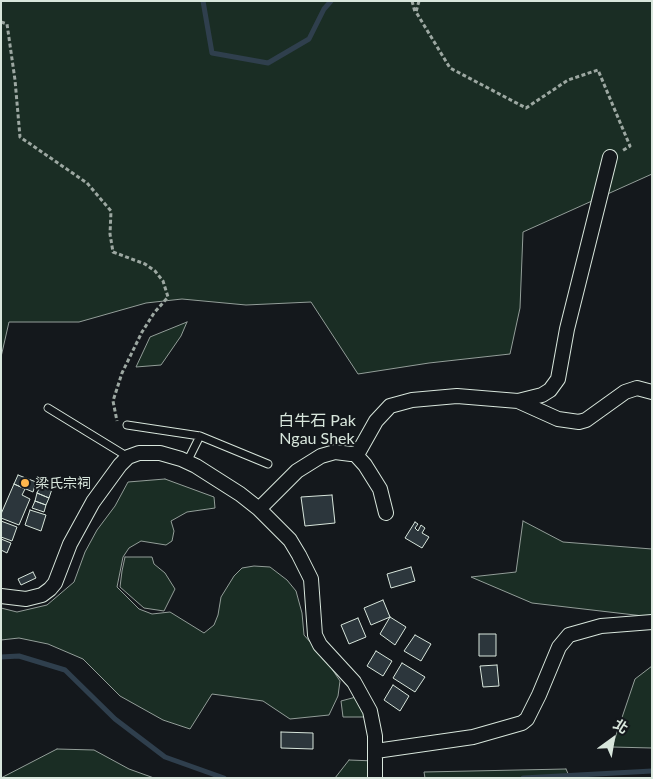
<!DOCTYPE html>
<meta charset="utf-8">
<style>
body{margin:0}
#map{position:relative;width:653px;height:779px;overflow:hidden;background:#14181c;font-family:Lato,"Noto Sans TC",sans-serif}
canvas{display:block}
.frame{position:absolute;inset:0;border:2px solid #d8e6dc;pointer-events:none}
.north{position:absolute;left:588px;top:714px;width:50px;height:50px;-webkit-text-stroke:4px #14181c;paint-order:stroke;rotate:32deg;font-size:14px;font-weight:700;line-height:20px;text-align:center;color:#d8e6dc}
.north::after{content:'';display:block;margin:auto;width:18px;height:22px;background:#d8e6dc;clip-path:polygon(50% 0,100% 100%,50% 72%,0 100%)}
</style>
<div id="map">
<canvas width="653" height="779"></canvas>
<div class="frame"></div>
<div class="north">北</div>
</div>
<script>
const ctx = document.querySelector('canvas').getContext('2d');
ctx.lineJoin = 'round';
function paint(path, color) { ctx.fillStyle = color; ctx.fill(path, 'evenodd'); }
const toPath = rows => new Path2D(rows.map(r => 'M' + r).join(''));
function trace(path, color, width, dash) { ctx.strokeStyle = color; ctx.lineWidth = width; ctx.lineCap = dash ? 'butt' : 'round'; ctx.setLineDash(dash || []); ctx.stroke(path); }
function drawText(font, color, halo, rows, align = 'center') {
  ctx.font = font + ' Lato,"Noto Sans TC",sans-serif'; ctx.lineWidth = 4; ctx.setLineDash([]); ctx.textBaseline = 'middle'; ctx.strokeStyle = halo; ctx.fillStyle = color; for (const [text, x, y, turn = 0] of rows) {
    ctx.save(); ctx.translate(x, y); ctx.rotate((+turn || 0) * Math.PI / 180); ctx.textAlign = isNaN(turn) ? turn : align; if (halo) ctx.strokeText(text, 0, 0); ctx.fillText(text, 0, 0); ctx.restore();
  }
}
const green = toPath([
 [1,1,652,1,652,174,523,232,520,308,510,354,429,363,358,374,311,302,246,305,182,299,146,303,79,322,9,322,1,357,1,1],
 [187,322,181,336,161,365,136,367,150,337,187,322],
 [165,479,214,497,215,508,187,512,171,521,174,531,172,541,166,545,141,541,129,548,123,557,117,587,139,609,152,614,170,612,204,633,214,625,218,615,221,597,234,576,242,568,254,566,270,567,287,580,296,591,302,613,304,635,326,660,340,681,338,696,329,715,290,719,263,701,212,694,190,729,163,720,120,696,83,659,48,644,19,638,1,640,1,608,17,612,47,605,74,582,85,552,97,530,115,506,128,482,165,479],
 [523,521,563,542,652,549,652,617,532,603,471,577,516,572,523,521],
 [125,557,152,557,154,564,165,573,175,589,164,611,144,608,120,587,122,571,125,557],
 [652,666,652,748,612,747,635,679,652,666],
 [356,697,364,707,364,717,343,717,341,701,356,697],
 [57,749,94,750,129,769,154,778,1,778,57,749],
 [349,760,375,761,374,778,335,778,349,760],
 [566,769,570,778,425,778,424,772,566,769]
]);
paint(green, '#1a2d24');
trace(green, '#939e99', 1);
trace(toPath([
 [203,1,212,53,268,63,309,39,324,9,331,1],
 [1,657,19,656,65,670,115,719,165,757,224,778],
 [523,778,652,771]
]), '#2f3f4d', 5);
const building = toPath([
 [18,475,36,482,33,492,14,484,18,475],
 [14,484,25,489,22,495,30,499,19,525,1,518,1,514,14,484],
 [41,484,52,489,49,498,37,493,41,484],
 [37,493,49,498,46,505,35,501,37,493],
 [332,495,335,523,305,526,301,497,332,495],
 [35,501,46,505,44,512,32,508,35,501],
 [30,510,46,515,41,531,25,525,30,510],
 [1,521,17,527,12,541,1,537,1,521],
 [415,522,418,524,415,528,418,531,421,525,425,528,422,533,429,537,422,548,405,538,415,522],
 [1,539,11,543,7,553,1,550,1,539],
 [411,567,415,581,391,588,387,574,411,567],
 [33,572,36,578,21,585,18,579,33,572],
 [383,600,390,617,371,625,364,608,383,600],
 [390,617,406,627,395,645,380,634,390,617],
 [358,618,366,637,349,644,341,625,358,618],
 [479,634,496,634,496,656,479,656,479,634],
 [415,635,431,644,421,661,404,651,415,635],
 [376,651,392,661,383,676,367,666,376,651],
 [402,663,425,677,415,692,393,678,402,663],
 [497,665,499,686,483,687,480,666,497,665],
 [393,685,409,696,400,711,384,700,393,685],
 [281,732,313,733,313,749,281,748,281,732]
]);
paint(building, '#2c363c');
trace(building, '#d8e6dc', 1);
const lane = toPath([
 [48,408,128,457],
 [127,425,200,436,268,464],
 [187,462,200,436]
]);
const street = toPath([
 [518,401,558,419,579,422,586,420,625,392,637,388,652,392],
 [355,454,365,465,380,489,386,513],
 [259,509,297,471,321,456,335,452,351,454,358,453,376,421,390,406,412,400,457,396,518,401,542,395,550,390,558,379,567,329,610,157],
 [1,596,26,599,42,595,50,589,55,583,70,544,93,502,120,465,128,457,139,453,160,453,181,459,196,466,240,494,259,509,290,540,299,555,311,579,315,635,320,645,354,682,370,711,375,736,375,778],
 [376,751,473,737,522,723,527,719,539,695,559,647,569,635,601,626,652,622]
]);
trace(lane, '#d8e6dc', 9);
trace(street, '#d8e6dc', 16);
trace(toPath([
 [412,1,415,12],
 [419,1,416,12,450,68,526,108,568,80,598,70,630,146,622,151],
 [1,22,7,24,15,80,20,137,87,183,111,211,110,234,113,252,145,264,155,271,163,281,168,297,154,313,142,332,122,373,113,401,117,421]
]), '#9da8a2', 3, [4, 2.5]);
trace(lane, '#14181c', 7);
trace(street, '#14181c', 14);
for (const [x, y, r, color] of [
 [25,483,5,"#ffb74d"]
]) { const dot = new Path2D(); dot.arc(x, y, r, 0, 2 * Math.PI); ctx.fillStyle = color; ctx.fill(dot); trace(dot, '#14181c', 2); }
drawText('14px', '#d8e6dc', '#14181c', [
 ["梁氏宗祠",35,483]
], 'left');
drawText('16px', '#d8e6dc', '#14181c', [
 ["白牛石 Pak",317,421],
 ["Ngau Shek",317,439]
]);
</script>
